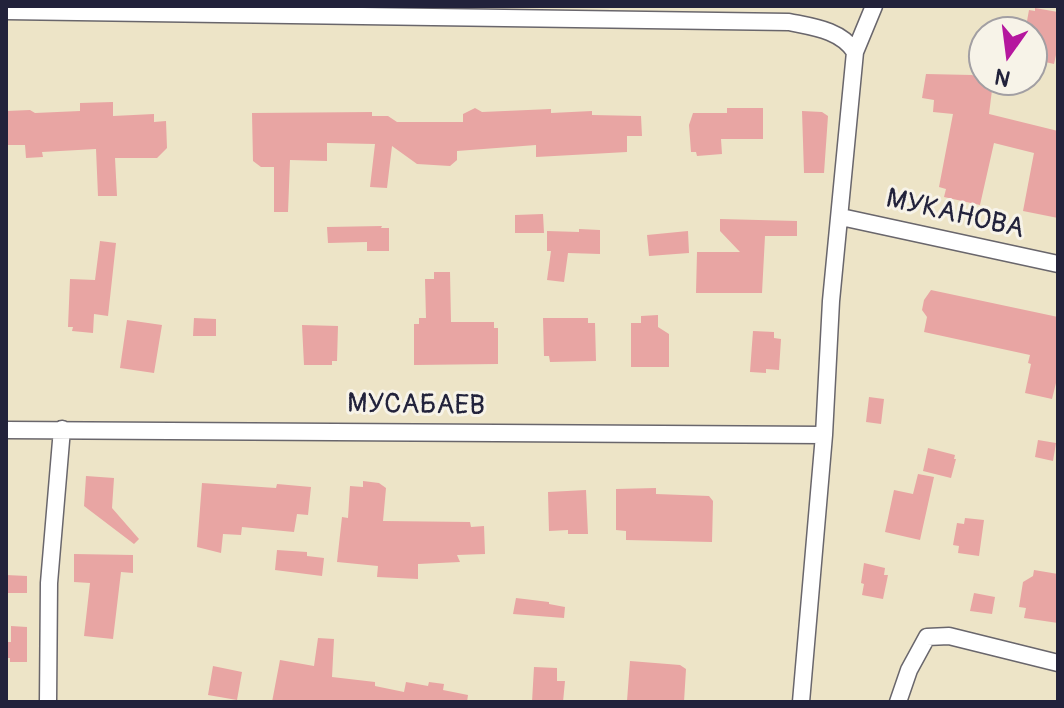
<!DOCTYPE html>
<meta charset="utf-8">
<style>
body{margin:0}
#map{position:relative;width:1064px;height:708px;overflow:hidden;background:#ede4c7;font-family:Pangolin,sans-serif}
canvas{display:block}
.frame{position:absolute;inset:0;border:8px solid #22223b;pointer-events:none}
.north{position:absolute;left:968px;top:16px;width:80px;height:80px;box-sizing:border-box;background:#f7f3e8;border:2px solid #a29fa3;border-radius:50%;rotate:194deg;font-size:22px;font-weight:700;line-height:32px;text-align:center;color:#22223b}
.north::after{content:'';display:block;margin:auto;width:28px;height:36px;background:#b5179e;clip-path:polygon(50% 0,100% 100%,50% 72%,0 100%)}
</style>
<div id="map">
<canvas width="1064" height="708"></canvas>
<div class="frame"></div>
<div class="north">N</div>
</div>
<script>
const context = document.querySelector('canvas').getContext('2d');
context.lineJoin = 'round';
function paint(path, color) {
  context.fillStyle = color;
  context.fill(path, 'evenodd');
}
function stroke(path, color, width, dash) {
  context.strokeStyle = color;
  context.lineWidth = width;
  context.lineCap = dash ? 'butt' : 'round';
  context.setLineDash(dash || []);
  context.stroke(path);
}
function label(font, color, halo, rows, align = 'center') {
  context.font = font + ' Pangolin,sans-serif';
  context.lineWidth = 6;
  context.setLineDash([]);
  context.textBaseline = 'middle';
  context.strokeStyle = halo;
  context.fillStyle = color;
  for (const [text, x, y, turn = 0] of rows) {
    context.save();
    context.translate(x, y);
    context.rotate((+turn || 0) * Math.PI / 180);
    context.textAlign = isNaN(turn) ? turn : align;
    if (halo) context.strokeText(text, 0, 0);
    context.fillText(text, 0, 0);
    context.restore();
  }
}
paint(new Path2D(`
 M1035,8L1058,12V56L1056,55L1054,64L1032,59V32H1025L1029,10L1035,11Z
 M926,74L972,75L993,82L989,114L1058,131V218L1023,211L1034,153L994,143L980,205L944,197L946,189L939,187L953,114L933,112L934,100L922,98Z
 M113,102V116L154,114V122L166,121L167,148L157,158H115L117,196H98L96,149L42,152L43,157L26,158L25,145H6V111L30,110L35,113L80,111V103Z
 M475,108L482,112L551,109V113L592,111V115L641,116L642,136H627V152L536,157V145L457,151V160L450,166L417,164L392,146L387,188L370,187L375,144L327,143V161L290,160L288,212H274V167H261L253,161L252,113L372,112V116H388L397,122H463V114Z
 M727,108H763V139H721L722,154L697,156L696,152H691L689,125L693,113H727Z
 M802,111L822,112L828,116L824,173H804Z
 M543,214L544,233H515V215Z
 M720,219L797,221V236H765L762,293H696L697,252H740L720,231Z
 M382,226L381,228H389V251H367V242L328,243L327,227Z
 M579,229L600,230V254L568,253L564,282L547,280L551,251H547V231L579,232Z
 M688,231L689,253L649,256L647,235Z
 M100,241L116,243L108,316L94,314L93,333L72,331L73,327H68L70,279L95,280Z
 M434,272H450L451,322H494V328H498V364L414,365V324H419V318H426L425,279H434Z
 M931,290L1058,317V375L1052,399L1025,393L1031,364L1028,363L1030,355L924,332L927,317L922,310L924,300Z
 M658,315V327L669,334V367H631V323H641V316Z
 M194,318L216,319V336H193Z
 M543,318H588V323H595L596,361L550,362L549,356H544Z
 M127,320L162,325L154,373L120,368Z
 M302,325L338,326L337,361H332V365H304Z
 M753,331L774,332V338L781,339L779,370L766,369V373L750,372Z
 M869,397L884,399L881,424L866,422Z
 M1038,440L1056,443L1053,461L1035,457Z
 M928,448L955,455L954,459H956L951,478L923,471Z
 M918,474L934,477L920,540L885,532L894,490L913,494Z
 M86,476L114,478L112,508L139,539L134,544L84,506Z
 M363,481L379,483L386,488L383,521L470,522L471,527L484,526L485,554L457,555L460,562L418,564V579L377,577L378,566L337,562L342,517L348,518L350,486L363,487Z
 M202,483L276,488L277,484L311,487L308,515L297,514L294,532L242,527L241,535L223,534L221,553L197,547Z
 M656,488V494L709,496L713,501L712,542L626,540V531L616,530V489Z
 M586,490L588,534H568V530L549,531L548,492Z
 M965,518L984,520L979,556L958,553L959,546L953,545L957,523L964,524Z
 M277,550L307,552V556L324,558L322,576L275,570Z
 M74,554L133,555V573L121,572L113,639L84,636L90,583L74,582Z
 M864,563L885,568L884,575H888L883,599L862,595L864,584L861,583Z
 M1034,570L1058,574V623L1024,618L1026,608L1019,607L1023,582L1033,576Z
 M6,575L27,576V593H6Z
 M974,593L995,597L992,614L970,611Z
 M516,598L549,602V604L565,607L564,618L513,614Z
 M11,626L27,627V662H10V658H6V642H11Z
 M318,638L334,639L332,677L375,682V686L404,692L406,682L428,686L429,682L444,684L443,690L468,695L467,702H272L280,660L314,666Z
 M630,661L680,665L686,669L684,702L627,701Z
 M213,666L242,672L237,700L208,695Z
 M534,667L557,668V681H565L563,702H532Z`), '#e8a5a3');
const street = new Path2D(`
 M6,11L789,22C813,27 841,30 855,52
 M841,217L1058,264
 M6,430L824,435
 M48,702L49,583L62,429
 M801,702L824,435L831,301L855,52L874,6
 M898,702L909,670L927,637L949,636L1058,663`);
stroke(street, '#69666c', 19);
stroke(street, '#fff', 16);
label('28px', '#22223b', '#f7f3e8', [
 ["МУКАНОВА",955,215,13],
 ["МУСАБАЕВ",416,406,1]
]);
</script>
